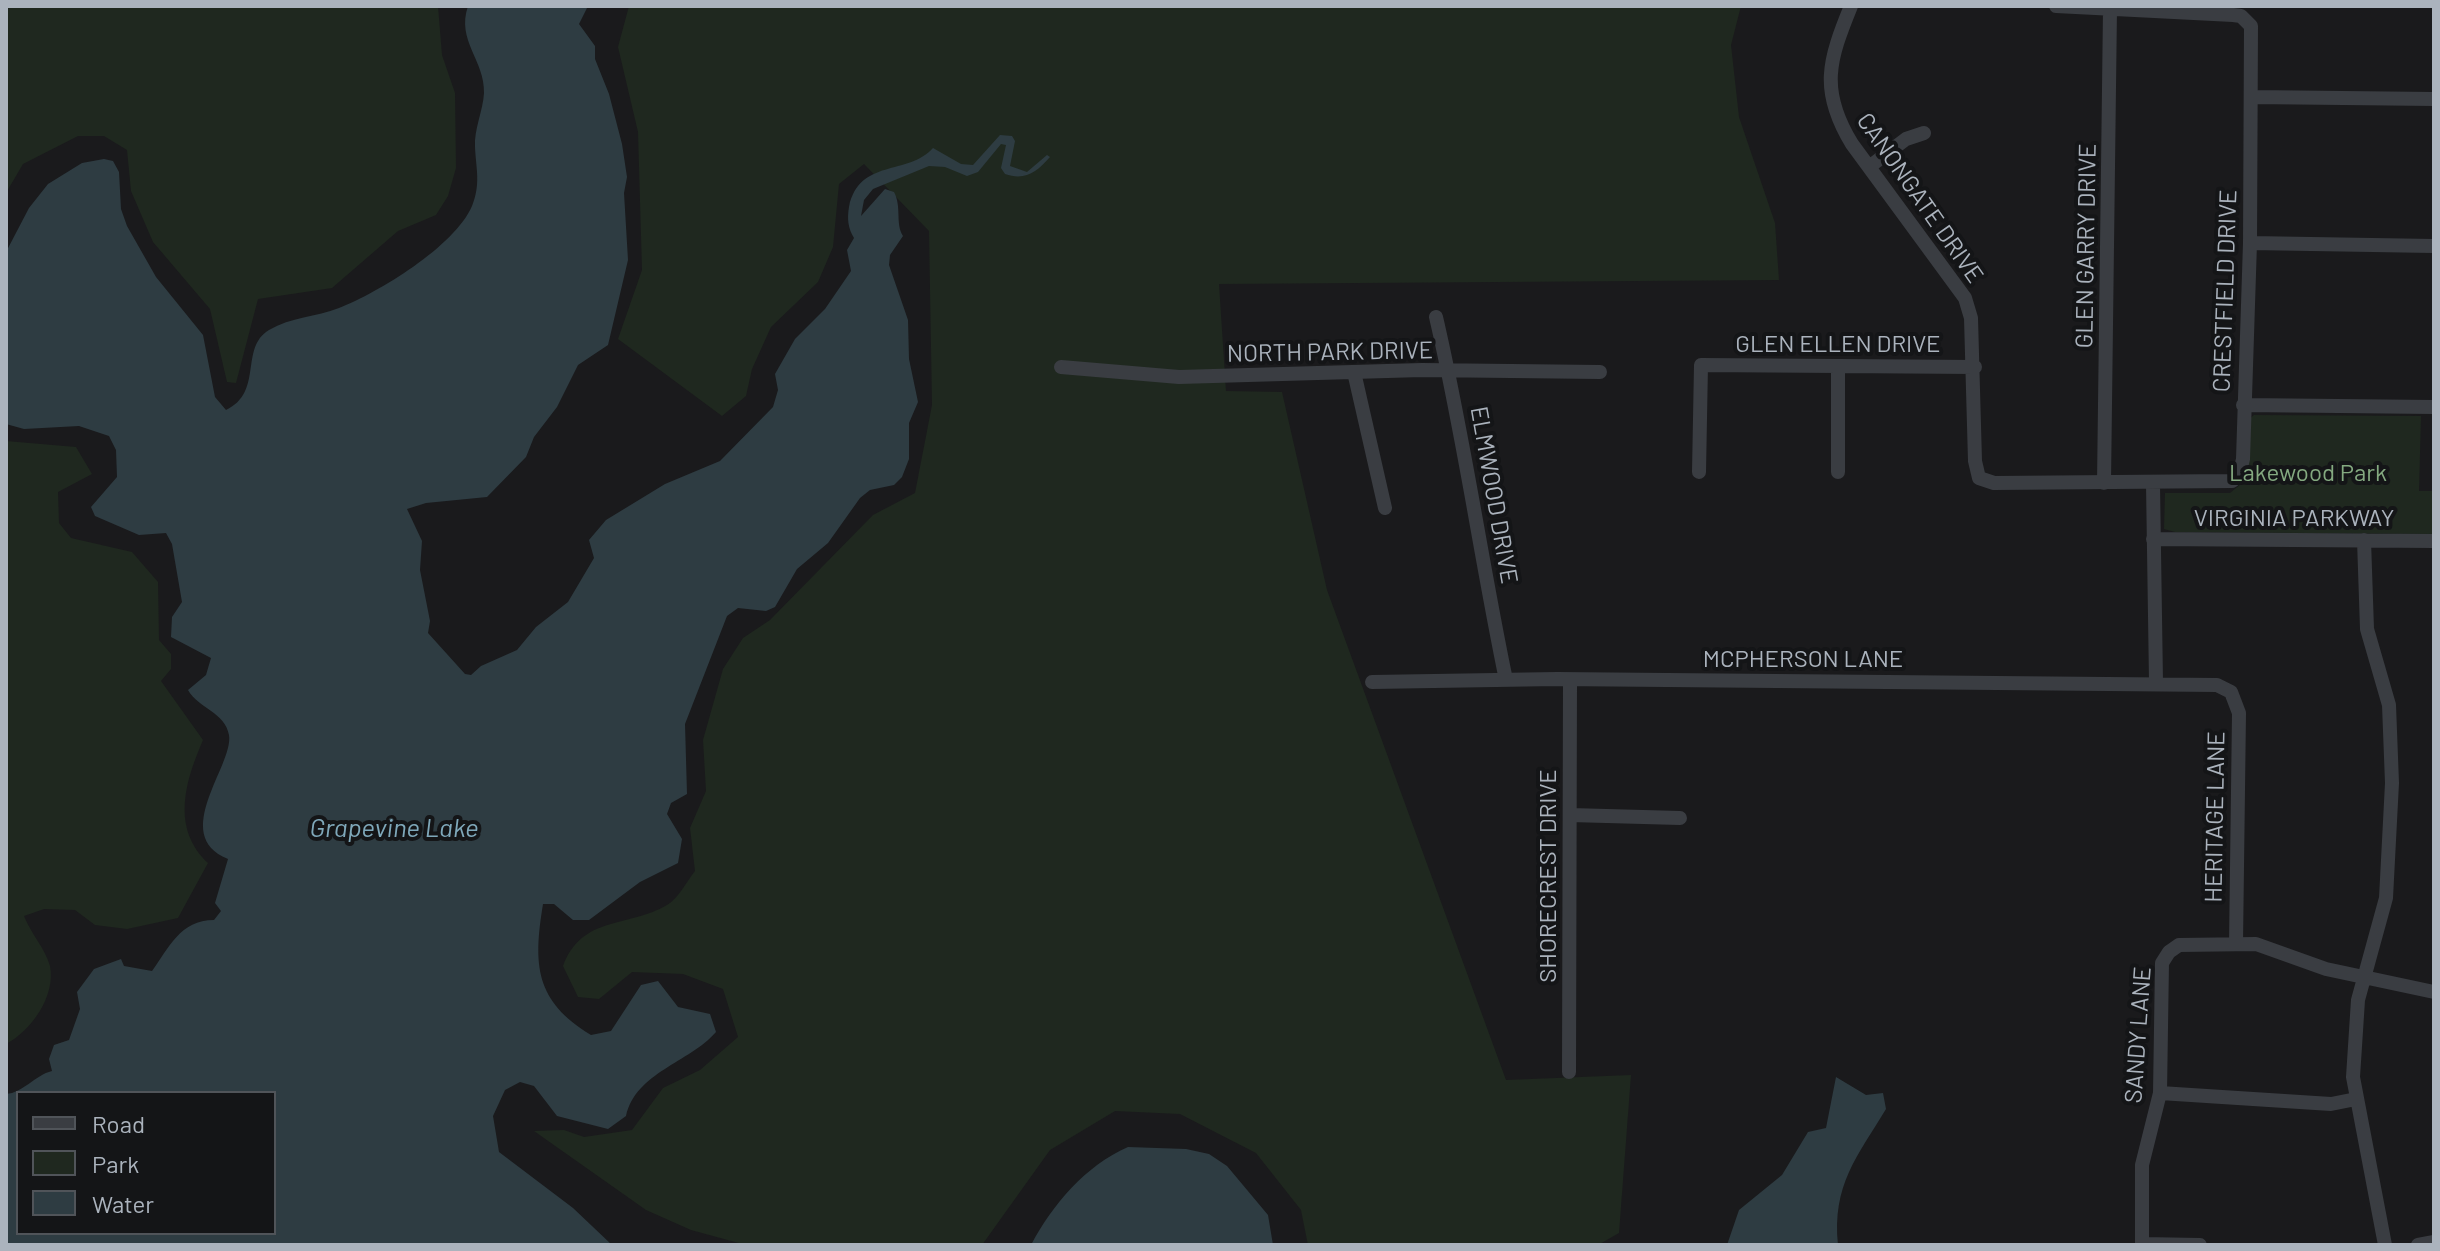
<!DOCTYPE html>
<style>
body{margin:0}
#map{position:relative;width:2440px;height:1251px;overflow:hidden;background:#1a1a1c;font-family:Barlow,sans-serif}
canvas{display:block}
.frame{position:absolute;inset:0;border:8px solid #abb3bd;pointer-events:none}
.legend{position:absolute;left:16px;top:1091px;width:260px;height:144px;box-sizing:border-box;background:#141517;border:2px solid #505459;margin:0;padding:10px 14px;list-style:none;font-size:24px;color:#abb3bd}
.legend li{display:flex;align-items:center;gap:16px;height:40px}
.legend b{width:40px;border:2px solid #505459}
</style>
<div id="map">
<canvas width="2440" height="1251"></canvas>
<div class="frame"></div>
<ul class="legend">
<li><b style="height:10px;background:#3a3d42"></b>Road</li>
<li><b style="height:22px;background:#1f281f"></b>Park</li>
<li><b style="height:22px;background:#2e3c42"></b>Water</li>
</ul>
</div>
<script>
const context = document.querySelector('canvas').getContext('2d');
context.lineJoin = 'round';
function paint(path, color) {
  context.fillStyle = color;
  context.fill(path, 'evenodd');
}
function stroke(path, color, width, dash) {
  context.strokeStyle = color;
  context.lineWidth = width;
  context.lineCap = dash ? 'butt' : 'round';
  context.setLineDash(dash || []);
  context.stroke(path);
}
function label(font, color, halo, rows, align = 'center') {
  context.font = font + ' Barlow,sans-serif';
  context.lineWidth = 8;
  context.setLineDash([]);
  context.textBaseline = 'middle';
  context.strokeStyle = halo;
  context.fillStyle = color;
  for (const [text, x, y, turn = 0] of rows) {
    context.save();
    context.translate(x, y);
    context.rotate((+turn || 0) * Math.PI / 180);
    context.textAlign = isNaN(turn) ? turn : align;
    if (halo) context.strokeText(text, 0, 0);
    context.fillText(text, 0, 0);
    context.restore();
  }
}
paint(new Path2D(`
 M6,6H438L442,55L455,93L456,168L448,196L436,215L398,231L332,288L258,299L236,383L227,382L210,309L153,242L131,191L127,150L104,136H78L23,164L6,193Z
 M629,6H1741L1731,45L1739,117L1775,223L1779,280L1219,284L1226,391L1282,392L1327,590L1506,1080L1631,1075L1619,1233L1598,1245H1308L1301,1210L1256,1153L1180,1114L1115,1111L1050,1150L982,1245H746L691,1230L646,1210L534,1131L564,1130L584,1137L632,1130L663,1088L700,1070L738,1037L723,989L683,974L632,972L599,999L578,997L563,966C582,915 628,928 667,905C678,899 687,881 695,871L690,828L706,791L703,740L723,669L743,638L770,620L873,515L915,493L932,405L929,231L864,164L839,184L833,247L818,282L771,327L752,369L746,396L722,416L618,339L642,270L638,132L618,47Z
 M2254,415L2421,416L2419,491H2434V534L2175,532L2164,529L2165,493H2230L2247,479L2249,419Z
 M6,441L76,447L92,474L58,492L59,523L71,538L132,552L158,582L159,640L171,654V669L161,681L203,740C185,782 171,828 208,863L178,918L127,929L95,925L75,910L44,909L24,916C30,932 46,950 50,966C56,996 31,1031 6,1044Z`), '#1f281f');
paint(new Path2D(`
 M468,6H588L579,24L595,46V59L609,94L622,144L627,177L624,193L628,260L608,345L578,365L557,407L534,437L526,457L487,497L426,503L407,509L422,541L420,570L430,621L428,633L465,674L471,675L481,666L517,650L536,627L568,602L594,558L589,540L606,520L665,484L720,461L773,407L778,390L775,374L795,339L825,309L851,271L847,250L854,238C848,228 847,219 849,207C859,158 908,176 933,148L961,164L973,165L1000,135L1012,136L1015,141L1010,166L1027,172L1047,155L1050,157C1037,172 1025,181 1005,174L1001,168L1006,145L1001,144L978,172L967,176L945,167L929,166L873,189L864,200L861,216L885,189L894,192C902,207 895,223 903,236L890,255L889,265L908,320L909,359L918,402L909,423V459L902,477L894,485L870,490L860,498L828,543L797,569L775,607L766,611L738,608L727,616L685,724L687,794L671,803L667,814L682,839L678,863L640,882L589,920H573L554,904H543C533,965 535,1001 591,1035L611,1031L641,985L658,981L678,1007L710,1014L716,1032C689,1063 636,1072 626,1116L608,1129L557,1116L534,1086L520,1082L505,1090L493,1116L499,1152L573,1208L612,1245H6V1094C23,1093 35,1075 52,1071L49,1059L54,1045L69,1040L80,1009L77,992L94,969L121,959L124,966L152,971C169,948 180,920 214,920L221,911L215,903L228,859C169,835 234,765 229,735C225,712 199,709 188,690L206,675L211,658L171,637L172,617L182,602L172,544L166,533L139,535L95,516L91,507L117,477L116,450L109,436L79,426L24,429L6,424V252L29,208L48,184L82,163L104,159L113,161L119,172L121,209L127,226L156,277L203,335L215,397L226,410C264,392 239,348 269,330C291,317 316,317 339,308C378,293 455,246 472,206C481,184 476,169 475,147C474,129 483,111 484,93C485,60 456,41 468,6ZM18,1093H274V1233H18Z
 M1836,1077L1866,1095L1883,1093L1886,1109C1857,1157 1832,1185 1838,1245H1727L1739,1210L1782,1175L1808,1132L1826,1128Z
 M1128,1147L1186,1149L1209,1154L1227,1166L1268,1215L1273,1245H1031C1053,1204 1085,1166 1128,1147Z`), '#2e3c42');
stroke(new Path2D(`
 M1851,6C1829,60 1819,90 1852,144L1965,298L1971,318L1975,461L1979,478L1994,483L2232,481L2239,476L2243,459L2250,243L2251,26L2241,16L2233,15L2056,6
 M2252,97L2434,99
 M1869,167L1906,139L1924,133
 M2250,243L2434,246
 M1436,317C1464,437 1481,560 1506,680
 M1061,367L1179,377L1422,370L1600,372
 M1838,368V472
 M1354,372L1385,508
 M2243,405L2434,407
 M1699,472L1701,365L1975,367
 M2104,483L2110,9
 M2153,484L2156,682
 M2153,539L2434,541
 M2364,540L2367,629L2389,705L2392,783L2386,898L2358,1000L2353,1077L2385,1245
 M1372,682L1557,679L2217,685L2231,692L2239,713L2236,944
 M1570,815L1680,818
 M1569,1072L1570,680
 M2160,1093L2331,1104L2356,1099
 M2142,1244L2200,1245
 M2142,1245V1165L2160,1093L2162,963L2169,952L2179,945L2256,944L2326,969L2434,992
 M2418,1245L2434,1242`), '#3a3d42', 14);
label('24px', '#abb3bd', '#141517', [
 ["CANONGATE DRIVE",1920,198,55],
 ["GLEN GARRY DRIVE",2086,246,-89],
 ["CRESTFIELD DRIVE",2225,291,-88],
 ["GLEN ELLEN DRIVE",1838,344],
 ["NORTH PARK DRIVE",1330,352,-1],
 ["ELMWOOD DRIVE",1494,495,80],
 ["VIRGINIA PARKWAY",2294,518],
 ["MCPHERSON LANE",1803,659],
 ["HERITAGE LANE",2215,817,-89],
 ["SHORECREST DRIVE",1548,876,-90],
 ["SANDY LANE",2138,1035,-86]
]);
label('24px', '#84a980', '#141517', [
 ["Lakewood Park",2308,473]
]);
label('italic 26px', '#7fa8ba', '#141517', [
 ["Grapevine Lake",394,828]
]);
</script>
